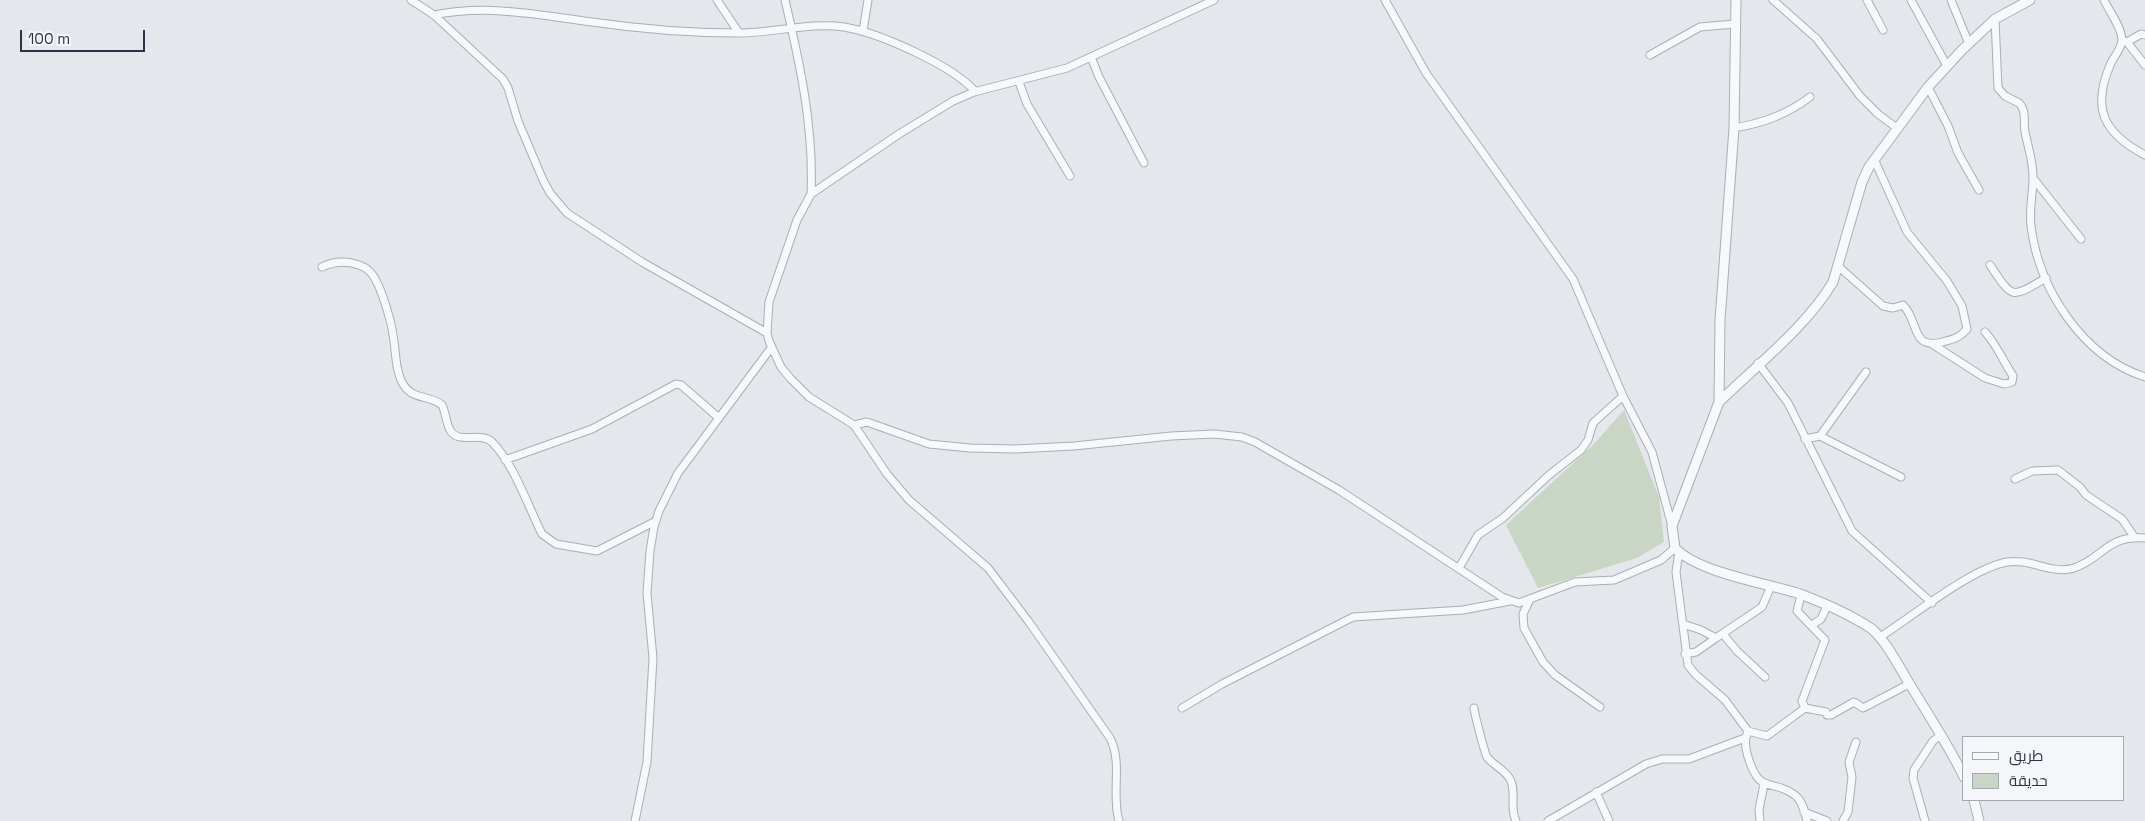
<!DOCTYPE html>
<meta charset="utf-8">
<style>
body{margin:0}
#map{position:relative;width:2145px;height:821px;overflow:hidden;background:#e4e7ec;font-family:"Space Grotesk",Cairo,sans-serif}
canvas{display:block}
.legend{position:absolute;left:1962px;top:736px;width:162px;height:65px;box-sizing:border-box;background:#f4f6f9;border:1px solid #a4a8b1;margin:0;padding:6px 9px;list-style:none;font-size:15px;color:#2b3445}
.legend li{display:flex;align-items:center;gap:10px;height:25px}
.legend b{width:25px;border:1px solid #a4a8b1}
.scale{position:absolute;left:20px;top:30px;width:125px;height:22px;box-sizing:border-box;border:2px solid #2b3445;border-top:0;padding-left:6px;font-size:15px;line-height:18px;white-space:nowrap;color:#2b3445;-webkit-text-stroke:4px #f4f6f9;paint-order:stroke}
</style>
<div id="map">
<canvas width="2145" height="821"></canvas>
<ul class="legend">
<li><b style="height:6px;background:#f7f8fa"></b>طريق</li>
<li><b style="height:14px;background:#c9d6c5"></b>حديقة</li>
</ul>
<div class="scale">100 m</div>
</div>
<script>
const context = document.querySelector('canvas').getContext('2d');
context.lineJoin = 'round';
function paint(path, color) {
  context.fillStyle = color;
  context.fill(path, 'evenodd');
}
function stroke(path, color, width, dash) {
  context.strokeStyle = color;
  context.lineWidth = width;
  context.lineCap = dash ? 'butt' : 'round';
  context.setLineDash(dash || []);
  context.stroke(path);
}
paint(new Path2D(`
 M1624,410L1659,497L1664,542L1637,558L1538,588L1506,525L1593,445Z`), '#c9d6c5');
const minor = new Path2D(`
 M411,0L434,15L503,79L508,88L518,121L543,180L550,193L567,213L642,262L767,333
 M717,0L739,33
 M785,0C800,64 814,128 811,194
 M1385,0L1426,73L1573,279L1623,396L1652,452L1672,526
 M1773,0L1817,39L1860,96L1878,114L1897,128
 M1867,0L1883,30
 M1911,0L1947,66
 M1951,0L1969,44
 M2104,0C2109,11 2121,26 2122,39C2122,48 2115,55 2111,63C2091,108 2103,133 2145,155
 M434,15C487,4 540,15 592,22C640,29 690,33 739,33C772,33 812,22 844,27C880,33 951,65 975,91
 M1995,19L1998,88L2005,96L2019,103C2027,111 2023,122 2025,132C2028,147 2033,161 2033,177C2033,193 2029,210 2031,226C2039,290 2083,357 2145,377
 M863,31L868,0
 M2123,41L2127,42L2141,34L2145,35
 M2127,42L2145,65
 M1650,55L1700,27L1735,24
 M1091,57L1099,77L1144,163
 M1019,82L1027,104L1070,176
 M1928,87L1948,126L1958,153L1979,190
 M1734,128C1763,123 1786,115 1810,97
 M2033,178L2081,239
 M1990,265C2013,299 2010,299 2046,278
 M1838,266L1883,306L1893,308L1903,305C1920,322 1910,350 1943,342C1953,339 1960,338 1967,329L1962,306L1947,281L1907,232L1874,159
 M322,267C332,262 341,261 352,263C358,265 365,266 369,271C380,280 391,321 393,335C396,351 395,370 403,384C413,401 429,394 442,405C446,413 446,423 450,430C458,445 481,431 492,442C514,464 528,506 542,534L556,544L597,551L656,521
 M1932,344L1985,378L2004,384L2012,382L2013,376C2003,361 1997,345 1985,332
 M1758,363L1788,403L1852,531L1932,603
 M854,425L867,422L929,444L970,448L1015,449L1074,446L1171,436L1214,434L1242,437L1255,442L1339,490L1502,597L1519,603L1575,582L1614,580L1661,560L1675,548
 M1820,436L1901,477
 M1805,439L1820,436L1866,372
 M505,460L592,429L676,384L681,385L719,418
 M2015,479L2032,471L2058,470L2080,487L2086,495L2122,519L2135,538
 M1679,552L1676,572L1688,665L1695,674L1725,700L1748,731C1744,740 1745,748 1748,757C1760,797 1773,777 1796,796C1803,802 1805,813 1807,821
 M1459,568L1478,535L1503,518L1549,475L1581,450L1588,440L1593,423L1623,396
 M1801,595L1797,611L1825,640L1802,701L1805,708
 M1530,599L1523,614L1524,628L1543,662L1555,675L1600,707
 M1683,624L1701,630L1716,638L1762,607L1771,586
 M1812,625L1821,619L1827,606
 M1723,634L1737,651L1765,677
 M1880,637C1913,616 1972,568 2007,562C2030,558 2052,575 2074,568C2104,558 2106,535 2145,538
 M1685,654L1696,652L1716,638
 M1182,708L1222,684L1353,617L1463,610L1510,601
 M1474,708C1474,712 1485,754 1487,757C1493,765 1505,770 1510,779C1517,792 1509,806 1516,821
 M1748,731L1767,736L1805,708L1826,712L1827,715H1831L1854,702L1863,708L1909,684
 M1596,792L1609,821
 M1804,812L1827,821
 M635,821L647,762L653,658L647,593L650,551L654,527L659,511L678,473L771,348
 M1119,821C1111,794 1123,763 1110,738L1029,622L988,568L909,500L887,474L854,425L809,397L790,378L781,367L769,341L767,333L769,302L797,220L811,194L899,134L953,101L974,92L1067,68L1214,0
 M1548,821L1646,764L1662,759H1689L1745,738
 M1760,821L1759,810L1764,784
 M1843,821L1848,812L1852,777L1849,762L1856,742
 M1925,821L1913,778L1914,770L1933,741L1941,735`);
const tertiary = new Path2D(`
 M1736,0L1734,128L1720,320L1719,402L1672,526L1675,548C1699,573 1766,583 1800,594C1824,603 1851,615 1872,629C1888,644 1898,665 1909,683C1928,714 1948,744 1964,777
 M1719,402C1756,366 1807,326 1833,282L1862,182L1869,167L1928,87L1962,50L1995,19L2030,0
 M1974,800L1979,821`);
stroke(minor, '#a9aeb7', 9);
stroke(tertiary, '#a9aeb7', 11);
stroke(minor, '#f7f8fa', 7);
stroke(tertiary, '#f7f8fa', 9);
</script>
